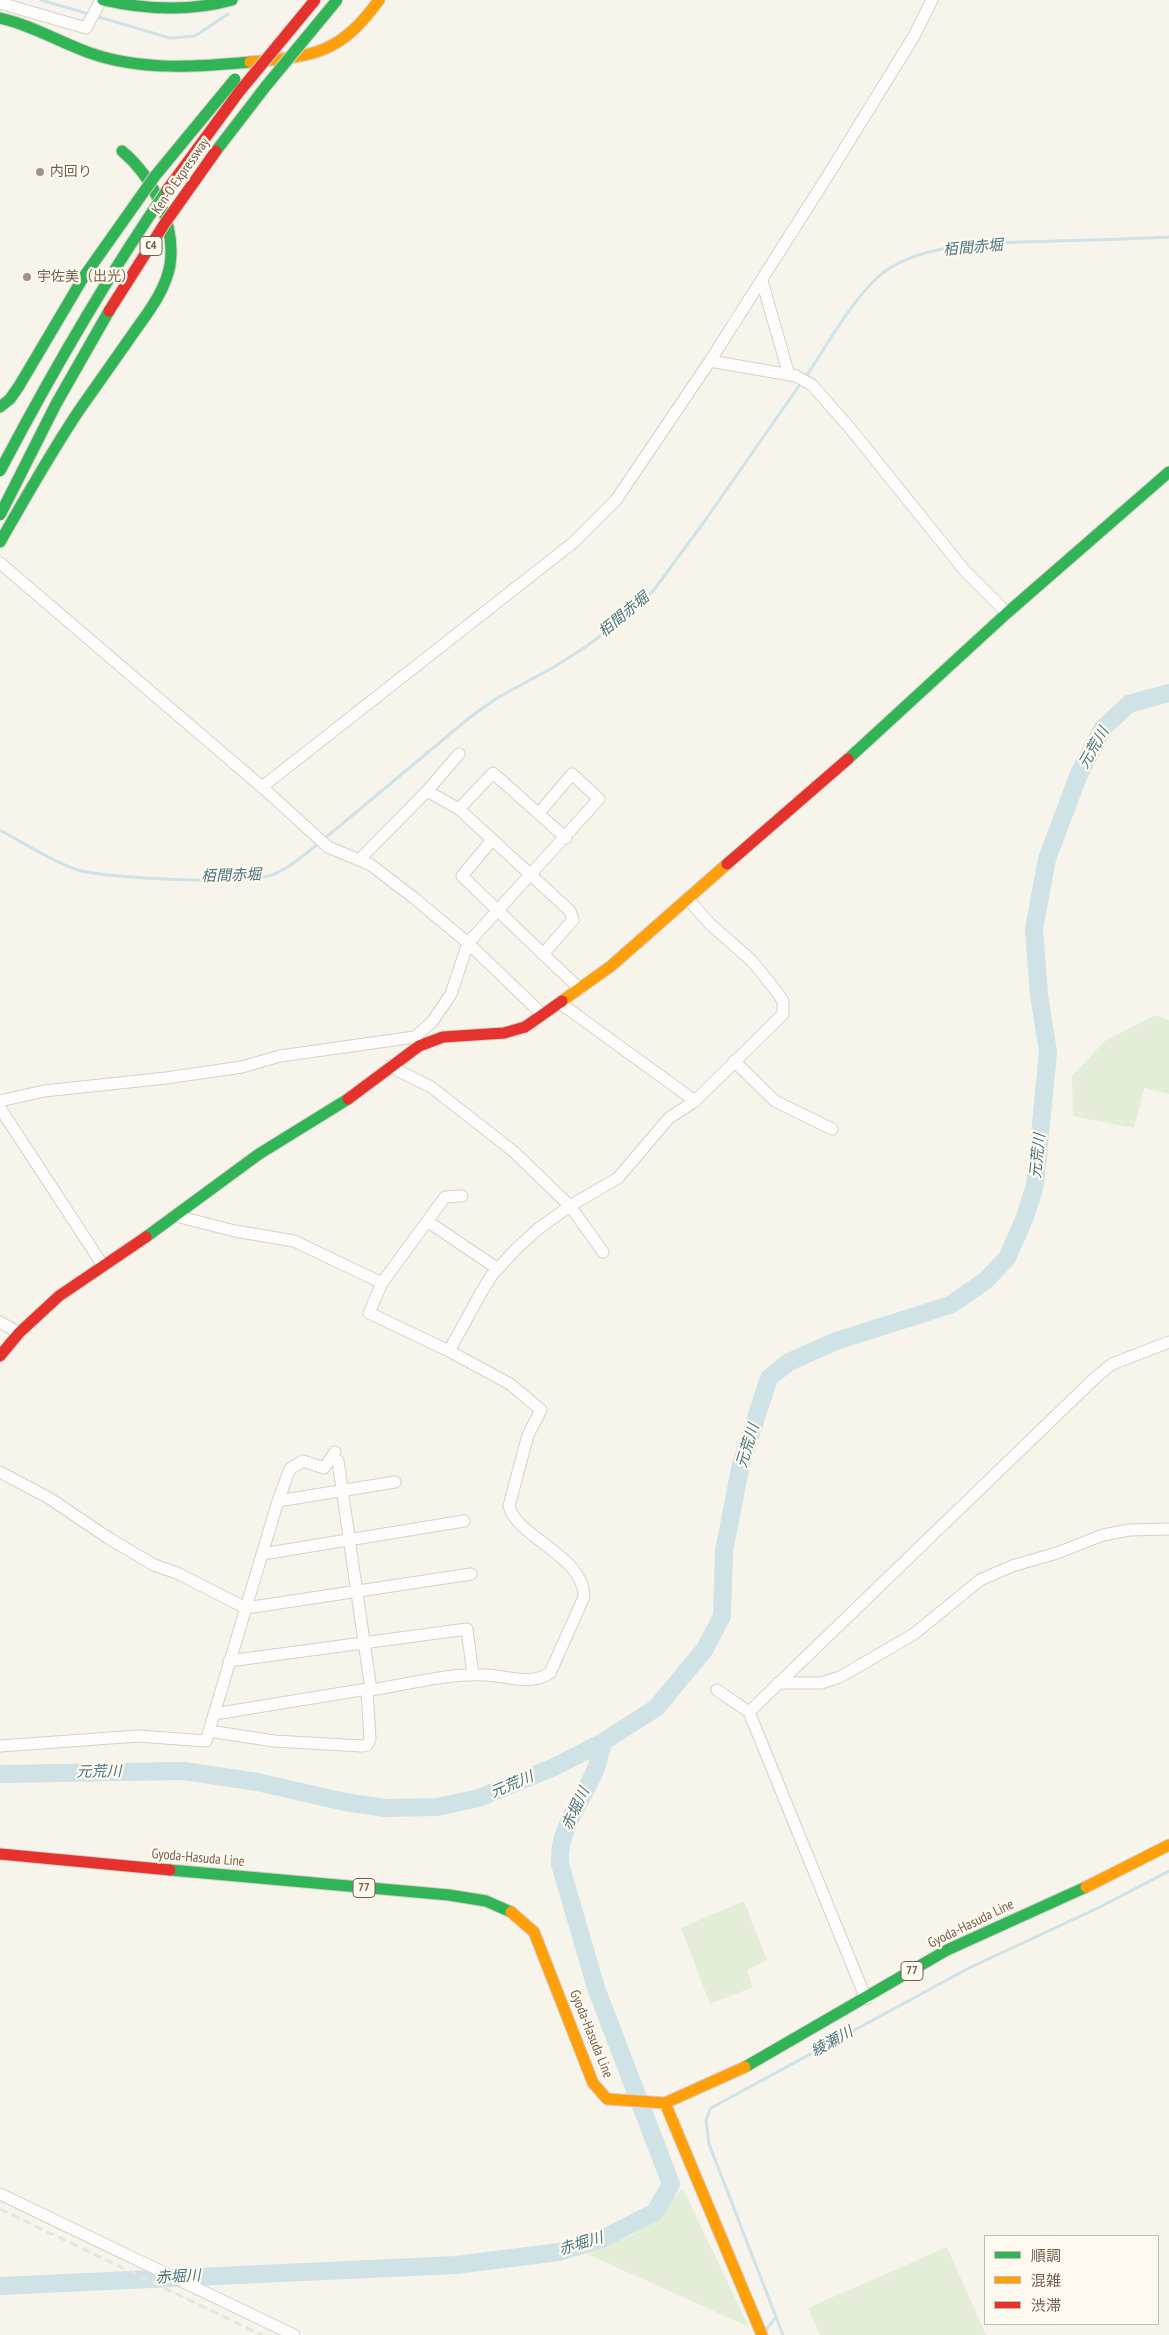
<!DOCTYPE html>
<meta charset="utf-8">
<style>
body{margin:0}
#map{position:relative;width:1169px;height:2335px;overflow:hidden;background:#f7f4ec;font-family:"PT Sans Narrow","Noto Sans JP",sans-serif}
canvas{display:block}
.legend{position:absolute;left:984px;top:2235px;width:175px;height:90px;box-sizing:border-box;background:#fef9ee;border:1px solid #c6bbae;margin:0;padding:6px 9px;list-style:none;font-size:15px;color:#735e4e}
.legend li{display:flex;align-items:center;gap:10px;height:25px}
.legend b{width:25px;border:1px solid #c6bbae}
</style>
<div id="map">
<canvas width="1169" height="2335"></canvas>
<ul class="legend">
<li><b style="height:6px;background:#30b455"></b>順調</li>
<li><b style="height:6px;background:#ff9f0a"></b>混雑</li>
<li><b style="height:6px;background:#e5322d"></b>渋滞</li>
</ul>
</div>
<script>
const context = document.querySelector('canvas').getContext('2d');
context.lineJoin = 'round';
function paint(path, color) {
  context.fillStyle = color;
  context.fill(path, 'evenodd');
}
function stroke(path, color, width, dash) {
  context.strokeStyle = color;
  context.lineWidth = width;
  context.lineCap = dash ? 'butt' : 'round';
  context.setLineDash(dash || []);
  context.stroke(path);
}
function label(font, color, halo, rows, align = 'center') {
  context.font = font + ' "PT Sans Narrow","Noto Sans JP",sans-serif';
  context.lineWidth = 4.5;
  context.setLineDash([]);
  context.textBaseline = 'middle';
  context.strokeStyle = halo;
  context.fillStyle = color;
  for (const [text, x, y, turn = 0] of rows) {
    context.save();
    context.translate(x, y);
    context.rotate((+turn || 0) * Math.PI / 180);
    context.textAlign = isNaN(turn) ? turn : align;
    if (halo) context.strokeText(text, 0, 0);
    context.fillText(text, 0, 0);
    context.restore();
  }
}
paint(new Path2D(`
 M1155,1015L1169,1020V1094L1144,1088L1134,1128L1073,1116L1072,1076L1105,1041Z
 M744,1901L767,1960L747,1970L753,1987L710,2004L681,1928Z
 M683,2189L749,2327L585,2253L633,2235Z
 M947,2247L986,2335H820L808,2308Z`), '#e3edd8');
stroke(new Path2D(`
 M41,0L170,38L195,36L228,14
 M805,378C826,347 851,301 879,276C920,240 1003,243 1055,241C1093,240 1131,239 1169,237
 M0,830C24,843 49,860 75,869C103,879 245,885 272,875C290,868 304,855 319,843
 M324,839L469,718L497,698L554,667L587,646L619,622L653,591L704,522L801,383
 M765,2331L776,2317
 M783,2335L709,2144L706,2120L711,2108L969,1968L1100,1907L1169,1871`), '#cfe2e6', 3);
stroke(new Path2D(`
 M0,1774L184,1771L257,1782L345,1802L385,1808L437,1807L479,1798L554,1767L603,1742L656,1708L705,1649L722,1616L724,1551L741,1464L769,1378L789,1362L836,1341L950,1305L985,1281L1007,1258L1025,1217L1035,1185L1048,1052L1039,995L1034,929L1047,859L1079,774L1103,728L1129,704L1169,693
 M0,2286L456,2265L559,2252L602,2239L655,2212L671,2184L596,1988L560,1864C557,1829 584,1799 596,1768C599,1759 601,1750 603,1742`), '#cfe2e6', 18);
const street = new Path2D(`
 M0,3L86,28L101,0
 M762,281L789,375
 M710,361L796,376L812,385L849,427L965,571L1007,613
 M0,563L262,787L328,847L371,865L414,898L468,943L543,1015
 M262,787L574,542L616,500L710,361L832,169L914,36L932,0
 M427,791L459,809
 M566,838L493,773L459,809L570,911L573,920L543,954L580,989
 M492,840L462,876L543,954
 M359,860L427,791L459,754
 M560,1003L695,1101
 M415,1037L432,1022L451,994L468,943L599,799L572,774L539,813
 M734,1061L775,1101L832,1129
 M392,1065L399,1071L431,1087L513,1151L570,1206L603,1252
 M0,1101L44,1091L166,1078L242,1067L280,1056L415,1037L419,1046
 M0,1108L102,1264
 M176,1216L235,1231L294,1241L382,1283L369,1313L449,1351L482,1291L492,1275L517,1248L538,1229L570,1206L618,1178L669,1118L695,1101L783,1014V1001L777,992L752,961L710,924L688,899
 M427,1221L498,1269
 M382,1283L445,1197L462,1196
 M0,1322L19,1333
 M338,1461L371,1690
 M0,1472L49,1498L110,1539L154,1565L177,1573L246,1608L471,1574
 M278,1501L290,1469L303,1461L324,1468L335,1452
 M262,1554L464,1521
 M229,1661L467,1629L473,1675
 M778,1683H821L840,1677L914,1634L980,1580L1012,1566L1057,1553L1103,1535L1129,1530L1169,1529
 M367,1689L370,1739L367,1745L362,1746L274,1741L209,1731L278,1501L395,1482
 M717,1690L749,1712L866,1999
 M749,1712L1095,1378L1112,1364L1169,1342
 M214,1714L367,1689L371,1690C409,1684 448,1673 486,1675C509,1676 529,1686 550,1673L584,1597C584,1555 517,1538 509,1506L528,1435L541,1410L510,1384L449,1351
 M0,1746L138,1736L206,1741L209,1731
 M0,2194L294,2335`);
const fast = new Path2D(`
 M103,0C147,10 189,12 232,0
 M0,18C32,25 59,42 90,53C141,71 197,67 250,62
 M0,407L10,399L19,386L83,278
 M0,542C26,497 51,452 80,409C97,385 113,362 130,338C145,316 165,293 170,265C176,224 153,177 122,151
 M848,759L1007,613L1169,472
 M146,1237L259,1154L348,1099
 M170,1870L449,1895L486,1901L511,1912
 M745,2067L947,1950L1086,1887`);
const slow = new Path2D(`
 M250,62C314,56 339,55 379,0
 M562,1001L611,966L727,864
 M1086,1887L1169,1845
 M511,1912L534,1932L593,2083L607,2099L665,2103L745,2067
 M665,2103L762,2335`);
const jam = new Path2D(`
 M727,864L848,759
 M348,1099L419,1046L443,1037L504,1033L525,1027L562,1001
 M0,1356L19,1333L59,1296L146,1237
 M0,1854L170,1870`);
stroke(street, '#d6d1ca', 13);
stroke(fast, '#d6d1ca', 13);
stroke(slow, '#d6d1ca', 13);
stroke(jam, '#d6d1ca', 13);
stroke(street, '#fefdfc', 11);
stroke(fast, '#30b455', 11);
stroke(slow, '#ff9f0a', 11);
stroke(jam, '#e5322d', 11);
stroke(new Path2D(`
 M0,2209L262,2335`), '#e5e3e4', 3, [8, 5]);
const fastBridge = new Path2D(`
 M216,151L266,86L337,0
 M83,278L155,176L235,79
 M0,471C51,374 105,280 167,190
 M0,515L56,404L109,311`);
const jamBridge = new Path2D(`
 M167,190L239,92L315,0
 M109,311L165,223L216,151`);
stroke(fastBridge, '#d8d1ca', 13, []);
stroke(jamBridge, '#d8d1ca', 13, []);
stroke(fastBridge, '#30b455', 11);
stroke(jamBridge, '#e5322d', 11);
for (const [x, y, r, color] of [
 [40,172,5,"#a19285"],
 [27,277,5,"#a19285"]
]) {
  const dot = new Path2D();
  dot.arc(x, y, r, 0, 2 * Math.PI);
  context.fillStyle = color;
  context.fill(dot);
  stroke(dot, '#fef9ee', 2);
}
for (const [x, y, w] of [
 [151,246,22],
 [364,1888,22],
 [912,1971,22]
]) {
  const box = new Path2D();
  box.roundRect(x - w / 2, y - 9.5, w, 19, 4);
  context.fillStyle = '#fef9ee';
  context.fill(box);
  stroke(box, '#735e4e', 1);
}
label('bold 12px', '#735e4e', null, [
 ["C4",151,246],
 ["77",364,1888],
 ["77",912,1971]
]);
label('14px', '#735e4e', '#fef9ee', [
 ["内回り",50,172],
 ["宇佐美（出光）",37,277]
], 'left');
label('14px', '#735e4e', '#fef9ee', [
 ["Ken-O Expressway",181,176,-55],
 ["Gyoda-Hasuda Line",198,1858,5],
 ["Gyoda-Hasuda Line",971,1924,-26],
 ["Gyoda-Hasuda Line",591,2034,68]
]);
label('italic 15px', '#497684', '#fef9ee', [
 ["栢間赤堀",973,248,-5],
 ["栢間赤堀",624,615,-40],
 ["元荒川",1094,748,-60],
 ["栢間赤堀",231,876,-2],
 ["元荒川",1038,1156,-84],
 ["元荒川",748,1446,-73],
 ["元荒川",99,1772,-1],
 ["元荒川",512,1785,-23],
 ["赤堀川",576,1809,-65],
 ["綾瀬川",832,2042,-29],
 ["赤堀川",581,2244,-17],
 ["赤堀川",178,2277,-3]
]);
</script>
